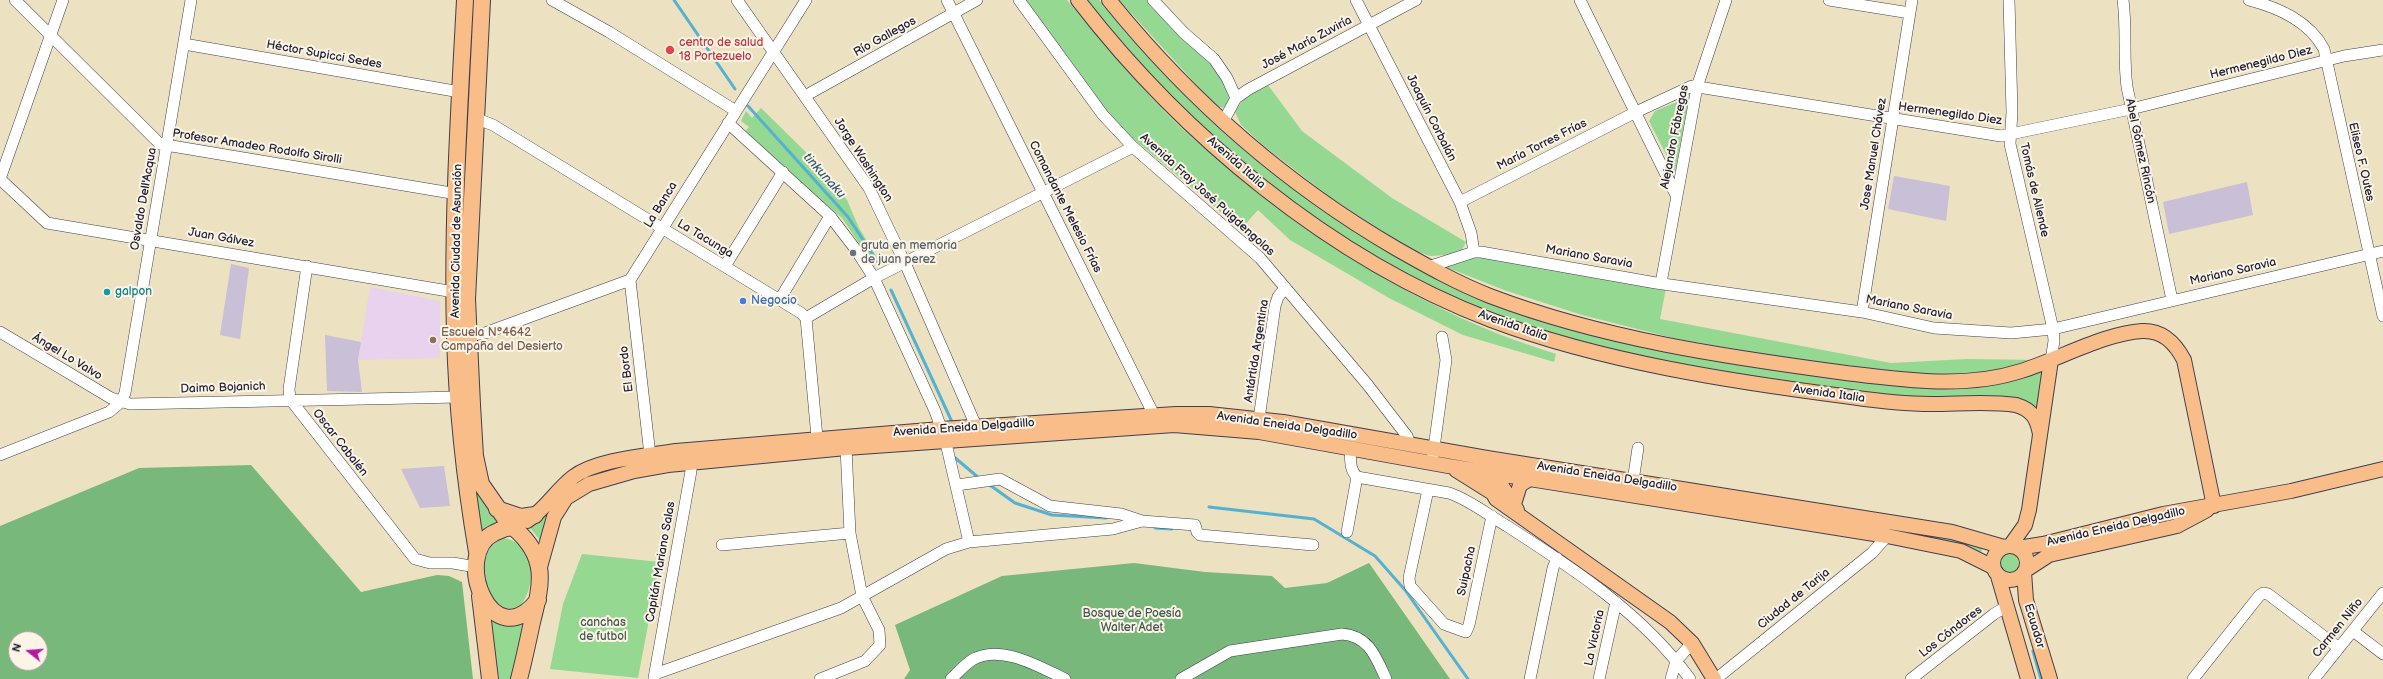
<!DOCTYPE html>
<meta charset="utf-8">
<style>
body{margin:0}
#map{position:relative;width:2383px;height:679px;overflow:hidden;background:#ece1c0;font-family:"Balsamiq Sans",sans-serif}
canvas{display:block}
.north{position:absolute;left:8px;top:631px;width:40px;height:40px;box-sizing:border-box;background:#fcf5e5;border:1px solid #a5a1a1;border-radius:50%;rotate:287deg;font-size:11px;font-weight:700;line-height:16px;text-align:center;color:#22223b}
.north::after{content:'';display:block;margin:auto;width:14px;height:18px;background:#b5179e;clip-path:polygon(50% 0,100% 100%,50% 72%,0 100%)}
</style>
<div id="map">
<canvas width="2383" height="679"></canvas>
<div class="north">N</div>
</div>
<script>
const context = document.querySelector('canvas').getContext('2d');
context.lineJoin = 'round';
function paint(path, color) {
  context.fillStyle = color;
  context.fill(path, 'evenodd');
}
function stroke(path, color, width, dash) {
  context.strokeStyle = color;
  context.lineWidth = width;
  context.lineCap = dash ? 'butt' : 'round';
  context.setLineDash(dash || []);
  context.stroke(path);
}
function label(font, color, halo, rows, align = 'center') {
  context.font = font + ' "Balsamiq Sans",sans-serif';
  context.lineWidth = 4;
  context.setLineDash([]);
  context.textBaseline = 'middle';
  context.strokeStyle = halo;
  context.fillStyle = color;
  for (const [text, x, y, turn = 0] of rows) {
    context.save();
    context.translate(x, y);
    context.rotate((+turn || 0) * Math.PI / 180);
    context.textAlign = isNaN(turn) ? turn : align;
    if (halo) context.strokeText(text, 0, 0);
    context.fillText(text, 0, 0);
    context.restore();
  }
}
paint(new Path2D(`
 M370,287L440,301V358L358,360Z`), '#e8d2ee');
paint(new Path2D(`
 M1894,176L1950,186L1946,221L1888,209Z
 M2247,182L2253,215L2169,234L2163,202Z
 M231,264L249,268L240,339L220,335Z
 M325,335L361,342L358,360L362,392L327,391Z
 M444,466L450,506L420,508L401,469Z`), '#c9bfd7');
paint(new Path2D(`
 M472,0H475L472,71L468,70Z
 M1024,0H1067C1101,40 1134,81 1171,118C1185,132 1200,144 1215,157C1295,227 1385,286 1484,328C1507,338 1532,346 1556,354L1554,362L1463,335L1389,298L1290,240L1258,210L1241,229L1129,135L1099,104Z
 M1084,0H1099L1169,77L1240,145L1457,287L1781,370L1894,386L1948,388L2003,383L2044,368L2037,415L2026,405L1867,395L1654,361L1526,328L1418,282L1357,245L1290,200L1218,142L1170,97Z
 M1119,0H1148C1175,27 1224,65 1230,102L1224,108L1216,106Z
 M1268,85L1302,131L1392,198L1466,242L1462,250L1446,255L1430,256L1407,248L1330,197L1264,146L1241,125L1235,112L1243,99Z
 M1689,97L1675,172L1649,121L1655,111Z
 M761,108L830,176L847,200L859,228L879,261L873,264L842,218L744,133L749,127L741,121L746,111L752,118Z
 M1478,257L1666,288L1660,319L1891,363L1967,359L2040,360L1999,372L1924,374L1790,359L1673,338L1582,315L1504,290L1446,267Z
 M472,455L504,520L480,538L479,531Z
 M678,456L577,485L543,544L527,524L578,482L624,466Z
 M1566,476L1950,539L1983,548L1980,554L1557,479Z
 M505,538C536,545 538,588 518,608C510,609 501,610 494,604C476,586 479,545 505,538Z
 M1999 563a10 10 0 1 1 20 0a10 10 0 1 1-20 0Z
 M582,554L660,562L638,678L550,669L563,604Z
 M488,613L529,619L513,679H499Z`), '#95d891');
paint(new Path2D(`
 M251,465L361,592L437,575L449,576L462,582L473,679H0V526L139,468ZM16,639H40V663H16Z
 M1134,563L1205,572L1272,576L1285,588L1327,583L1369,563L1450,679H904L910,670L895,625L1002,576Z`), '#78b87b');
stroke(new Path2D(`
 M674,0L735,89
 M748,106L848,217L879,264
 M891,290L952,422
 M954,457L979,478
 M987,483L1015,503L1052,515L1106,518
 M1209,507L1314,519L1375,556L1405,590L1468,679
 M1155,528L1172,529
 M2033,651L2041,679`), '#53b2d2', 3);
const minor = new Path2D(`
 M15,0L160,144L457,194
 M552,0L609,32L736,111
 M737,0L869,188L905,263L976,426L978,435
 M947,0L1157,421
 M1019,0L1103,115L1133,147L1260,258L1367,384L1407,436L1410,445
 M1153,0L1184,33L1214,59L1227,78L1236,98
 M1356,0L1460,202L1471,233L1474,252
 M1580,0L1677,197
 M1829,0L1910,13
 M2009,0L2012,112L2010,144L2053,329L2054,341L2051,360
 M2123,0C2127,29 2123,58 2127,87L2172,300
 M2249,0C2279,8 2309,21 2324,49L2383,316
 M184,44L460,92
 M805,96L977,0
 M475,118L493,125L801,313L806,318L818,448
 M1223,122L1236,98L1249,89L1416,0
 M728,123L830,216L856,250L874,278L935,411L945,439L969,542
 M0,179L47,223L454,292
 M0,179L63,0
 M1460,202L1636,112L1692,86L2001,136L2131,109L2344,56L2383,50
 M307,266L289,389L290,399L415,559L430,563H453L476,567
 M725,266L783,172
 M1428,267L1474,252H1481L1656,283L1862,312L1934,328L2011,333L2053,329L2383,251
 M630,280L650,455
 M1661,283L1697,87L1726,0
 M780,299L830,216
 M1862,312L1912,0
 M806,318L874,278L1133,147
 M0,332L111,398L130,404L459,397
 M468,336L485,333L630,280L806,0
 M1259,419L1275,306L1278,297L1285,288
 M0,455L109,412L121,402L125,393L191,0
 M1433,455L1446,360L1442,337
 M1357,477L1449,493C1470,500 1488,515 1507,526C1574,569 1643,614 1690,679
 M1633,481L1638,448
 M957,485L1000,479L1050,506L1121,514L1142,521
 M1428,490L1409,578L1410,586L1444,624L1466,632L1469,625L1492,516
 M1347,532L1357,477C1349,469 1351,459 1350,448
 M722,545L850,533
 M2353,631L2383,654
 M655,674L841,608L946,549L969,542L1113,529L1142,521L1195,525L1197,532L1200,535L1313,545
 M654,678L691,471V455
 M820,679L865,661L880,645L879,630L862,596L850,533L846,448
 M951,679C958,673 964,665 972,660C1000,643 1040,667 1065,679
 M1181,679L1230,651L1342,634C1369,636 1376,657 1386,679
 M1530,679L1553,568L1557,558
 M1599,679L1616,602
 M1671,679L1676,661L1692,643
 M1716,679L1872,553L1887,536
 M1911,679L1994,614L2007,606
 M2193,679L2259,596L2263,593L2268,594L2339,648
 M2314,679L2383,593`);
const major = new Path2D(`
 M1078,0C1182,135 1331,259 1491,320C1602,362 1734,382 1851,397C1878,401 1904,404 1931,404C1959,404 1989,401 2016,405C2032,410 2037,418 2040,434
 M1109,0C1189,99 1287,185 1397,249C1427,266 1457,283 1490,296C1603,339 1726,357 1846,373C1903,380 1965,389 2021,371C2057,360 2105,333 2142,331C2163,330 2175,343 2184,360L2214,506
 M1486,463L1489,486L1496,499L1670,622L1692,643L1714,679
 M1497,466L1500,483L1517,510
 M1456,470L1491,492
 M1514,504L1520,485L1531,478
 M527,521C548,507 555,491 573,477C597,459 647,456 676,451L941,429L1176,414H1209L1283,422L1487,458L1952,532L2004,547
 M1993 563a17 17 0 1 1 34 0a17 17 0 1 1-34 0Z
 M2010,546L2025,525L2029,510L2051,360
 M2018,548L2043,544L2163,514L2291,491L2383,469
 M540,567L554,517L566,498L589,484L634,471L668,465L846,448L1174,425L1259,432L1448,466L1887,536L1961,551L1993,567
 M2026,570L2049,555L2177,526L2207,510
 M2024,572L2026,600L2050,679
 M1998,576L2028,679`);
const highway = new Path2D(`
 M465,0C459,111 452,224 455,336C457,408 465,481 477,552
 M482,0L467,299L472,405L475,456L481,484L511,527
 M497,509L521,517L535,515
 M480,596L490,679
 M519,679C524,660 528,641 532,622C542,583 548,557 514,528C507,526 501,530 494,533C451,554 492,659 538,600`);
stroke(minor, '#403f4f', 12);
stroke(major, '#403f4f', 16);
stroke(highway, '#403f4f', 18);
stroke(minor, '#fff', 11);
stroke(major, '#f8bd89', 14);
stroke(highway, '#f8bd89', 16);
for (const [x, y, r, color] of [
 [670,50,5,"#e0444e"],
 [853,253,4,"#6b7280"],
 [107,292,4,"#0f9aa8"],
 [743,301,4,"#3f7fe0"],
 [433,340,4,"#8d6e63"]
]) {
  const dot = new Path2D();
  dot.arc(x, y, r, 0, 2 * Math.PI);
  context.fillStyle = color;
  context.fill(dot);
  stroke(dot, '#fcf5e5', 1.5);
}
label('12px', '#22223b', '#fcf5e5', [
 ["Río Gallegos",885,37,-29],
 ["José María Zuviría",1307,43,-28],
 ["Héctor Supicci Sedes",324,55,10],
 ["Hermenegildo Diez",2261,63,-14],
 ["Hermenegildo Diez",1950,114,8],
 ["Joaquín Corbalán",1431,118,63],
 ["Alejandro Fábregas",1675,137,-79],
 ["María Torres Frías",1542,145,-27],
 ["Profesor Amadeo Rodolfo Sirolli",257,147,9],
 ["Abel Gómez Rincón",2140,151,78],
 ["Jose Manuel Chávez",1874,154,-81],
 ["Jorge Washington",863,160,57],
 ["Eliseo F. Outes",2361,162,77],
 ["Avenida Italia",1236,163,41],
 ["Tomás de Allende",2034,190,77],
 ["Avenida Fray José Puigdengolas",1207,195,42],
 ["Osvaldo Dell'Acqua",144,199,-80],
 ["La Banca",661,205,-58],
 ["Comandante Melesio Frías",1065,207,63],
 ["Juan Gálvez",221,238,10],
 ["La Tacunga",705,239,31],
 ["Avenida Ciudad de Asunción",457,241,-89],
 ["Mariano Saravia",1589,257,10],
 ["Mariano Saravia",2233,272,-13],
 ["Mariano Saravia",1909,308,11],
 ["Avenida Italia",1513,326,19],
 ["Antártida Argentina",1257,351,-81],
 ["Ángel Lo Valvo",67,357,31],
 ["El Bordo",627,369,-97],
 ["Daimo Bojanich",223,388,-2],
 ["Avenida Italia",1829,394,8],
 ["Avenida Eneida Delgadillo",1287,426,8],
 ["Avenida Eneida Delgadillo",964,428,-4],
 ["Oscar Cabalén",340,443,52],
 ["Avenida Eneida Delgadillo",1607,477,9],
 ["Avenida Eneida Delgadillo",2116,527,-13],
 ["Capitán Mariano Salas",661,562,-80],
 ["Suipacha",1467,571,-78],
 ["Ciudad de Tarija",1794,599,-39],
 ["Ecuador",2034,626,73],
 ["Carmen Niño",2338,628,-51],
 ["Los Cóndores",1951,632,-38],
 ["La Victoria",1595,638,-78]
]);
label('12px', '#be3a42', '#fcf5e5', [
 ["centro de salud",679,43],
 ["18 Portezuelo",679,57]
], 'left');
label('12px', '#5b616d', '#fcf5e5', [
 ["gruta en memoria",861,246],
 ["de juan perez",861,260]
], 'left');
label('12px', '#0d838f', '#fcf5e5', [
 ["galpon",115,292]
], 'left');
label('12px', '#366cbe', '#fcf5e5', [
 ["Negocio",751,301]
], 'left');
label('12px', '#785e54', '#fcf5e5', [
 ["Escuela N°4642",441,333],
 ["Campaña del Desierto",441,347]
], 'left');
label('12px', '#445955', '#fcf5e5', [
 ["Bosque de Poesía",1132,614],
 ["Walter Adet",1132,628],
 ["canchas",603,623],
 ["de futbol",603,637]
]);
label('italic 13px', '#365c77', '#fcf5e5', [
 ["tinkunaku",824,176,48]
]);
</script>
